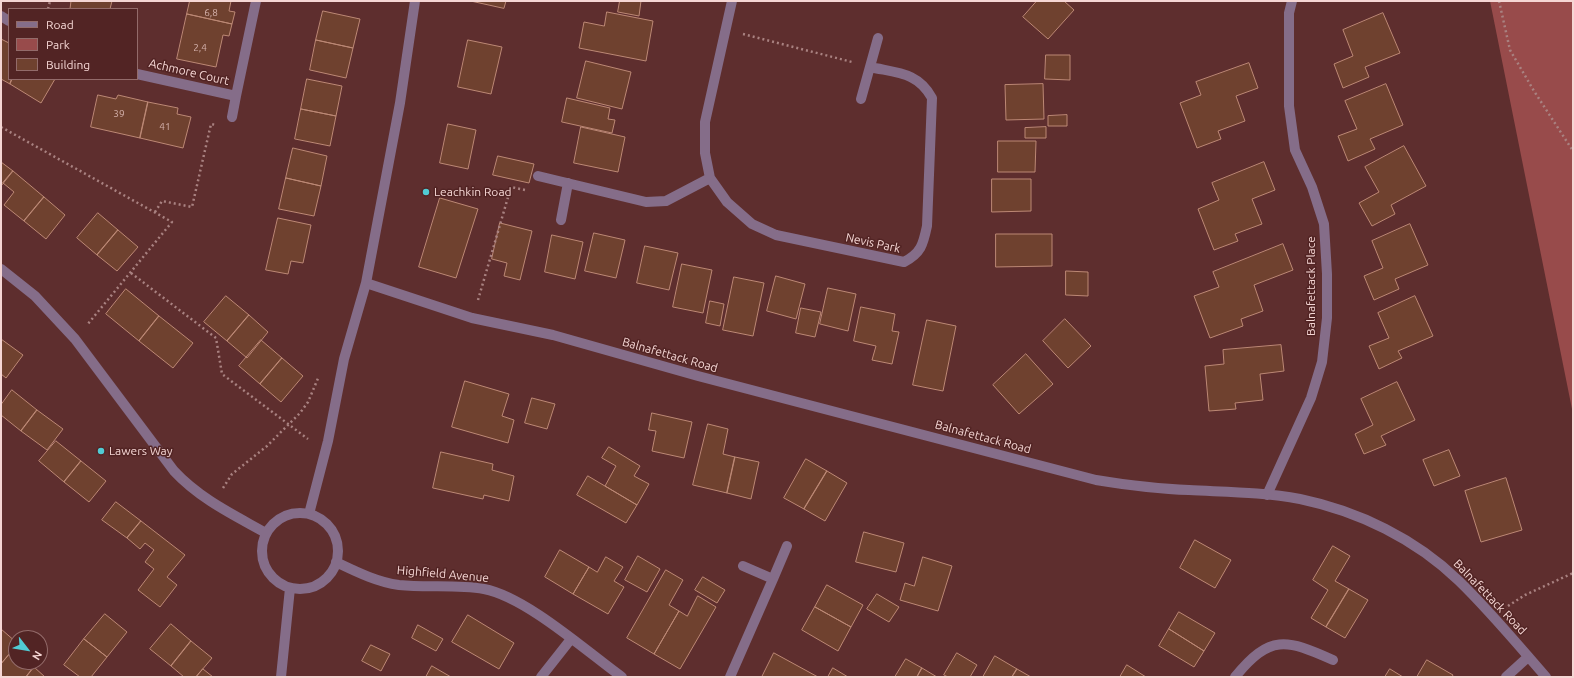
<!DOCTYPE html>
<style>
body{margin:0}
#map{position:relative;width:1574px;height:678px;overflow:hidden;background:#5e2e2e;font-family:Ubuntu,sans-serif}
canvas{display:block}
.frame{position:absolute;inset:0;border:2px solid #f5d6d4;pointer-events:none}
.legend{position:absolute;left:8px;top:8px;width:130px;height:72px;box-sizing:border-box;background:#522424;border:1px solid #936b6a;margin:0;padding:5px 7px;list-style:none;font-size:12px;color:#f5d6d4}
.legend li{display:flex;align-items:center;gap:8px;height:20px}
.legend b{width:20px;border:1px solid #936b6a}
.north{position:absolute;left:8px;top:630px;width:40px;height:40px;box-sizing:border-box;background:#522424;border:1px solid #936b6a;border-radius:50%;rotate:121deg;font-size:11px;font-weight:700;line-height:16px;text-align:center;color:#f5d6d4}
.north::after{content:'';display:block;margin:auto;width:14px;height:18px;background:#51ccd4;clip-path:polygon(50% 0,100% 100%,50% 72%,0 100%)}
</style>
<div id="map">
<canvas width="1574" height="678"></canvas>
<div class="frame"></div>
<ul class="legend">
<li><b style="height:5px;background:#856d89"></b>Road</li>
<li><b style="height:11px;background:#984b4b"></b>Park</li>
<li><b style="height:11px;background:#6f412f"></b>Building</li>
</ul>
<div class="north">N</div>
</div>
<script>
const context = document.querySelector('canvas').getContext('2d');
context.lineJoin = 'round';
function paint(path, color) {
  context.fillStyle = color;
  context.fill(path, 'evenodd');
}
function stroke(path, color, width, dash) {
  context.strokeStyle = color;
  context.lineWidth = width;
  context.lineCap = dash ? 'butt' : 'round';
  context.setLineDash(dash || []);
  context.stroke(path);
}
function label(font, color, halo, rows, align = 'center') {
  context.font = font + ' Ubuntu,sans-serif';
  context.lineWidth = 3;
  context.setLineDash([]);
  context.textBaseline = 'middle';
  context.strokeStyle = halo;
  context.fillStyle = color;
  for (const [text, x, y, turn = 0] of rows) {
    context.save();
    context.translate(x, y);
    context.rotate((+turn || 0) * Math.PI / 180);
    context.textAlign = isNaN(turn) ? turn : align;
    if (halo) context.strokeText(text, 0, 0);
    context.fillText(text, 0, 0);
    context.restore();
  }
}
paint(new Path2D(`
 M1490,1H1573V420L1572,409Z`), '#984b4b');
const building = new Path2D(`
 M69,1H112L110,9H70L71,1Z
 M190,1H231L229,11L235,12L232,24L187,14Z
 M471,1H506L504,8Z
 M620,1H641L639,16L618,12Z
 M1037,1H1064L1074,10L1048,39L1023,17Z
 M323,11L360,19L353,48L316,40Z
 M607,12L653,21L646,61L579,48L584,22L604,26Z
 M1383,13L1400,53L1365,67L1369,77L1343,88L1334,64L1353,56L1343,30Z
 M187,14L232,24L229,36L223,35L216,67L177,59Z
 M1,39L9,43V79H12L10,84L1,79Z
 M316,40L353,48L346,78L310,70Z
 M468,40L502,47L491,94L458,87Z
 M1046,55H1070V80L1045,79Z
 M586,61L631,72L622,109L577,98Z
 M1249,63L1258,88L1236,96L1245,121L1218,131L1221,139L1197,148L1180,103L1201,95L1196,82Z
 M12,79H55L41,103L10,84Z
 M307,79L342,86L336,116L301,109Z
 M1043,84L1044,119L1006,120L1005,85Z
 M1386,84L1403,125L1370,139L1375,149L1348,161L1338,136L1357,129L1345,101Z
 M98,95L116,99L118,95L148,102L140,138L91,127Z
 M567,98L610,108L608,119L615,120L612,133L562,122Z
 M148,102L178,108L177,114L191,117L183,148L140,138Z
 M301,109L336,116L330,146L295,139Z
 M1067,115V126H1048V116Z
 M448,124L476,130L468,169L440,163Z
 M581,127L625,137L618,172L574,163Z
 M1046,127V138H1025V128Z
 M998,141H1036L1035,172H998Z
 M1404,146L1426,186L1391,205L1395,214L1372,226L1359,203L1379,192L1365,167Z
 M293,148L327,156L321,186L286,178Z
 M498,156L534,164L529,183L493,175Z
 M1,162L13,171L1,186Z
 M1264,162L1275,190L1252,199L1262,224L1235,234L1238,241L1214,250L1198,209L1219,200L1212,183Z
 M13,171L44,197L24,221L4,205L14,192L3,183Z
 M286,178L321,186L314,216L279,209Z
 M992,179H1031V211L992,212Z
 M44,197L65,215L46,239L24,221Z
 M440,198L478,209L456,278L419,267Z
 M98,213L118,230L97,255L77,238Z
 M278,218L311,225L303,263L291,261L288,274L266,270Z
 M500,223L532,231L520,280L504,276L507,263L492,259Z
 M1410,224L1428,265L1395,279L1399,289L1374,300L1364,276L1383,268L1372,241Z
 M118,230L138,247L117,271L97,255Z
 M594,233L625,240L616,278L585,271Z
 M996,234H1052V266L996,267Z
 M552,235L583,242L575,279L545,272Z
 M1283,244L1293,270L1254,285L1263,311L1241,319L1243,326L1210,338L1194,296L1219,287L1213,272Z
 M645,246L678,253L669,290L637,283Z
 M682,264L712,270L703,313L673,307Z
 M1066,271L1088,272V296L1066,295Z
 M776,276L805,284L796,319L767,311Z
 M734,277L764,283L753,336L723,330Z
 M828,288L856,294L848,331L820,324Z
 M126,289L159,316L139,341L106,314Z
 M226,296L249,315L227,341L204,322Z
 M1415,296L1433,336L1398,351L1402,358L1379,369L1369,346L1389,338L1378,313Z
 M710,301L724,304L720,326L706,323Z
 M861,307L895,314L892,331L899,332L892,364L872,360L876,346L854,341Z
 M801,308L821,312L815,337L796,333Z
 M249,315L268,332L247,358L227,341Z
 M159,316L193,343L173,368L139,341Z
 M1065,319L1091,346L1068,368L1043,341Z
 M927,320L956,326L943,391L913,385Z
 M1,339L23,355L6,378L1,374Z
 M261,340L282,358L260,384L239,366Z
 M1281,345L1284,371L1260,374L1263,400L1235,403L1236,409L1209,411L1205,366L1224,364L1223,350Z
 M1026,354L1053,384L1019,414L993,385Z
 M282,358L303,376L281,402L260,384Z
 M465,381L509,394L502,416L514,420L508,443L452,427Z
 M1397,382L1415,420L1381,436L1386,445L1364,454L1355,434L1373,425L1361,399Z
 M12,390L37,410L21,431L1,415V405Z
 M532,398L555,404L547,429L525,423Z
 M37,410L63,429L47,450L21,431Z
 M652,413L692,422L684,458L652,451L656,431L649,430Z
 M708,424L728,429L723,454L735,457L727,493L693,485Z
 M56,441L81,461L64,482L39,461Z
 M609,447L640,466L634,476L649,484L637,505L605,486L616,466L602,458Z
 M1449,450L1460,476L1434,486L1423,460Z
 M441,452L493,464L492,470L514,476L509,501L484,495L483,499L433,488Z
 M735,457L759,462L751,499L727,493Z
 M806,459L827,471L804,509L784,498Z
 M81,461L106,481L89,502L64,482Z
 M827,471L847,483L825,521L804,509Z
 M588,476L637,505L626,523L577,495Z
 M1506,478L1522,530L1481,542L1465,491Z
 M116,502L141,521L127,538L102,520Z
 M141,521L185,555L167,577L177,585L160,607L138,590L154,569L145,562L154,550L145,543L140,549L127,538Z
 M864,532L904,543L896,572L856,562Z
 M1195,540L1231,560L1215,588L1180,568Z
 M1333,546L1350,556L1335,581L1349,589L1326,627L1311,618L1328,590L1313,580Z
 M560,550L589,567L573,594L545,577Z
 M638,556L660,569L647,592L625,580Z
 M606,557L623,567L614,581L624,587L608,614L573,594L589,567L597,572Z
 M923,557L952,566L938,611L900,600L905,583L914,586Z
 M666,570L683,580L669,605L679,611L654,654L627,638Z
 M703,577L725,590L717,603L695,590Z
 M827,585L863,605L851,627L815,607Z
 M1349,589L1368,600L1345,638L1326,627Z
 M877,594L899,607L889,622L867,609Z
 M698,596L716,607L680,669L654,654L679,611L687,616Z
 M815,607L851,627L838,651L802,630Z
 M1179,612L1215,633L1204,651L1169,629Z
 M105,614L127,632L107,657L84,639Z
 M468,615L514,643L499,669L452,642Z
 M171,624L191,641L171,666L150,649Z
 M418,625L443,639L436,651L412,638Z
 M1,629L16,642V646L1,664Z
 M1169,629L1204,651L1194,667L1159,646Z
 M84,639L107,657L91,677H80L64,665Z
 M191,641L212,658L196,677H184L171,666Z
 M371,645L390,654L381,671L362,661Z
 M13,650L16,653V662H27L34,667L26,677H1V664Z
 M774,653L818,677H762Z
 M957,653L977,665L970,677H948L944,675Z
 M995,656L1017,669L1012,677H983Z
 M906,659L922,668L917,677H895Z
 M1427,660L1453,675L1452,677H1417Z
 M1127,665L1146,677H1120Z
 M432,666L451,677H426Z
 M34,667L45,677H26Z
 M833,668L848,677H828Z
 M922,668L937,677H917Z
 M203,669L213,677H196Z
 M1017,669L1031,677H1012Z
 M1390,669L1403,677H1385Z`);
paint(building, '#6f412f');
stroke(building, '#bc8875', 1);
stroke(new Path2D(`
 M1499,1L1510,50L1534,91L1573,151
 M48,9L50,1
 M743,34L852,62
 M1,127L172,222L87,325
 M155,212L162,201L192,207L211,124L216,125
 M131,273L216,338L222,374L308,439
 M478,300L511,187L525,190
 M223,488L232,474L267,446L300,413L308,402L319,376
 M1508,606L1525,595L1573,573`), '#a98281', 2.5, [2, 3]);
stroke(new Path2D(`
 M732,1L705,122V153L710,178L727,202L752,224L776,235L904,262C921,253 923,245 927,226L932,98C918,72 897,73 870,67
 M1,16L9,21
 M137,74L236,96L256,1
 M861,99L878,38
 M232,117L236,96
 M538,176L646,202L666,201L710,178
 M561,220L568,183
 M1,269L35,296L75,339L174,471C200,499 234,515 266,533
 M366,283L472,318L553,335L698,376L1096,480C1127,485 1157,489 1189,490C1226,492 1263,492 1300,499C1358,511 1416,539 1459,581C1490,611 1518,645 1546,677
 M1267,495L1311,398L1322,362L1327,318V274L1324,224L1312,187L1295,150L1289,106V13L1292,1
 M262 551a38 38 0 1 1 76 0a38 38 0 1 1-76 0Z
 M309,514L328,441L344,359L366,283L400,103L415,1
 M336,562C357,572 377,582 399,585C427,588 456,584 484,589C526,597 586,651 622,677
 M773,579L787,546
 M281,677L290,588
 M541,677L571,639
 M730,677L773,579L743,566
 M1235,677C1270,634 1286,639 1333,660
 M1506,677L1528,657`), '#856d89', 10);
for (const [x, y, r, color] of [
 [426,192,4,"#51ccd4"],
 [101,451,4,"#51ccd4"]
]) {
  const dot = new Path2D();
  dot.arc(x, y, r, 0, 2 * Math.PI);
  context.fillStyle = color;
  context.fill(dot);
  stroke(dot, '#522424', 1.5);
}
label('10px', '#d4b1ab', null, [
 ["6,8",211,13],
 ["2,4",200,48],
 ["39",119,114],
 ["41",165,127]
]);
label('12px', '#f5d6d4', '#522424', [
 ["Achmore Court",189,72,13],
 ["Nevis Park",873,243,12],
 ["Balnafettack Place",1311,286,-90],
 ["Balnafettack Road",670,355,16],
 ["Balnafettack Road",983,437,15],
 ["Highfield Avenue",443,574,5],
 ["Balnafettack Road",1490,597,46]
]);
label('12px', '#f5d6d4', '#522424', [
 ["Leachkin Road",434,192],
 ["Lawers Way",109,451]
], 'left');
</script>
